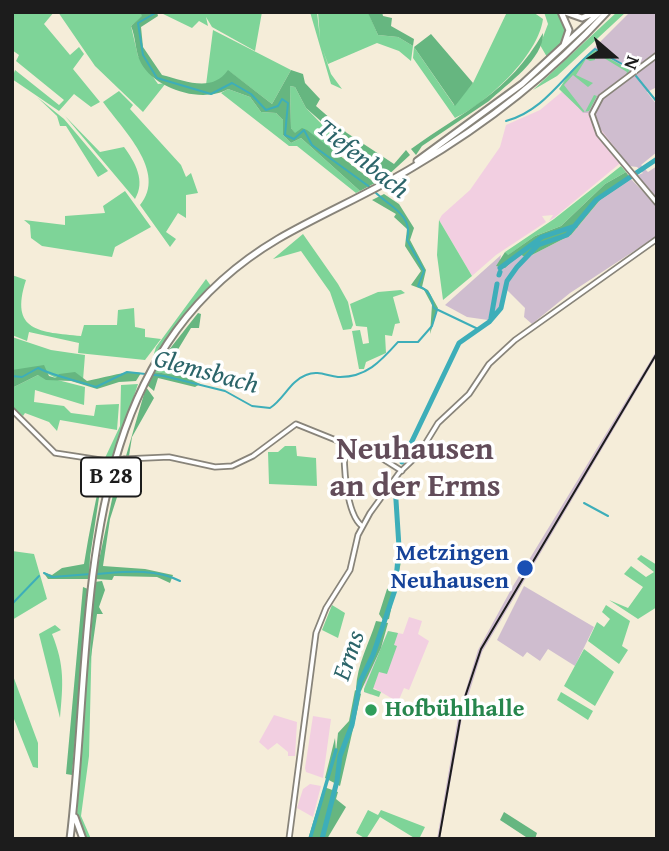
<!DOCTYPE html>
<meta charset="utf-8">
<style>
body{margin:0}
#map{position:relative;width:669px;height:851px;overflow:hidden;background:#f5edd9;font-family:"Gentium Book Plus",serif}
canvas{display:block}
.frame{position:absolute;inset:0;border:14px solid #1c1c1c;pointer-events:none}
.north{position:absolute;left:578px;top:21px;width:70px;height:70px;-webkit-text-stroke:5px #fff;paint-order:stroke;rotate:110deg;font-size:19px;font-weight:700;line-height:28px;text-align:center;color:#1c1c1c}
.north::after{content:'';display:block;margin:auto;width:24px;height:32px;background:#1c1c1c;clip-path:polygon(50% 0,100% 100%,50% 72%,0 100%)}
</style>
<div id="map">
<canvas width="669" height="851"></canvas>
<div class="frame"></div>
<div class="north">N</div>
</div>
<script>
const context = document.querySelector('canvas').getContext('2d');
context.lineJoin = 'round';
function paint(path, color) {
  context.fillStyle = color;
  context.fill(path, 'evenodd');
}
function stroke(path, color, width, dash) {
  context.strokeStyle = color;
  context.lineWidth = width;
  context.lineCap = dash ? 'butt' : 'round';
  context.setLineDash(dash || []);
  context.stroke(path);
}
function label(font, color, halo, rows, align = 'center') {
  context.font = font + ' "Gentium Book Plus",serif';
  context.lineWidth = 7;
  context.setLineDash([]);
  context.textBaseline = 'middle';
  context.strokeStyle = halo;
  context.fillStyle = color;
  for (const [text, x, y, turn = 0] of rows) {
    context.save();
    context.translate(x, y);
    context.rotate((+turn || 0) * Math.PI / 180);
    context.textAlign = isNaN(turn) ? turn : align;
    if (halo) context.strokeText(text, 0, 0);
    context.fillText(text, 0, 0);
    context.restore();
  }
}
paint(new Path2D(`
 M564,90L586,113L589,111L624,160L554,218L549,221L553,215L542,216L546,222L496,255L472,276L439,220L442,215L470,190L500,147L506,125L540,110Z
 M409,617L422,621L418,634L429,641L409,690L404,688L398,702L374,688L371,695L364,692L365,682L388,631L403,634Z
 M274,715L297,722L295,756H288V752L277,743L268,750L259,742Z
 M313,716L331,719L323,778L306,772L305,768Z
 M310,784L321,786L313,817L297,808L303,789Z`), '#f2cfe1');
paint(new Path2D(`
 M630,12H657V87L647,92L657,105V152L641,165L648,172L657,166V198L636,176L643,173L637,167L629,166L600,128L595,113H583L561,87L570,72Z
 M631,179L657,206V236L570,293L532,324L524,317L525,308L505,288L501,304L488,320L467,317L445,305L501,255L500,260L520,254L526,258L571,235L600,200Z
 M657,350V356L482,652L463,712L440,839H437L459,712L478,650L513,586Z
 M524,586L594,627L575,666L548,649L540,661L527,652L523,657L497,640Z`), '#cfbdcf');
paint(new Path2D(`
 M12,12H54L44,24L70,55L79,47L84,54L73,69L100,102L91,107L74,94L59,111L12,79L15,70L59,105L64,100L16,61L19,55L12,50Z
 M58,12H140L143,16L131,26L138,56L158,84L166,83L143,112L95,66Z
 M159,12H262L255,51L212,27L206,17L208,26L199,21L192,28Z
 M310,12H317L320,39L318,12H368L378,35L398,37L413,46L411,61L399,51L377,43L328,64L323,50L331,74L342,89L331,84Z
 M507,12H533L543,19C538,56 486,104 455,118L413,58L414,47L454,105L473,83Z
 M544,12H559C571,37 566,40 547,57L540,45L548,24Z
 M617,12H626L557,76L533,90Z
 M213,30L291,70L272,104L230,72L220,81L206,85Z
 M594,50L630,70L626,75L627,72L599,55L595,54V60L590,61L586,59L576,75L593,83L588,87L573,75L564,85L585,112L594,95L597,96L589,111L583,112L559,89L571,71Z
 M290,86L295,87L306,108L340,143L333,152L295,134L291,128Z
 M228,89L250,97L261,112L276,113L283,120V135L291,143L301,138L360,191L356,193L297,146H289L221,93Z
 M119,91L133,105L130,109L181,165L186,177L191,173L198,193L186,195V218L178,213L166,232L176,239L170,247L140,205C168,172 122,129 103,102Z
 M37,97L64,119L108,171L98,177L66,126H60L57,116Z
 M65,116L100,152L124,147C135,162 146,181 135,199Z
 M621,166L626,172L605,184L561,226L535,236L507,256L505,252L554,219Z
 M125,191L151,227L115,247L112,257L42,246L31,238L30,225L24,220L65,225V216L105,213L103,206Z
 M439,220L472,276L443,300L437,255Z
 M303,234L338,284L348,302L353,325L351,329L343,330L330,292L301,251L273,259Z
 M12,275L26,280C9,332 40,332 81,336L84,325H117L118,310L134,308L135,327L145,329V337L161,339L145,360L78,353L79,343L29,332L27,341L12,335Z
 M206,279L211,286L152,360L156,347Z
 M401,290L405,293L393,297L400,323L395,324L392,336L385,335L386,353L366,362L364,369H359L352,331L360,330L363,344L369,343L367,327L356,326L350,304L378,292Z
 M12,337L51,350L85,355L83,380L56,378L34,367L19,372L12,370Z
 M161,360L188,366L184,376L154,372Z
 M38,375L85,387L84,405L35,390L34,402L64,406L71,413L94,416L96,405L119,404L117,430L60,420L57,431L49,422L25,413L23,416L12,407V388Z
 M138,384L114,457L105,458L120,426L121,385Z
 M285,446H296L297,456L316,458L317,486L269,484L268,452H278Z
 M12,551L34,554L47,599L12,620Z
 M641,555L657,565V607L638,619L609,600L628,608L643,587L624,574L631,566L646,577L654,572L637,559Z
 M93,590L89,756L81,816L91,839H85L77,823V813Z
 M332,605L345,613L338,638L322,630Z
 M606,605L630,621L622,646L628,650L619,664L588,641L597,622L604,627L610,619L602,612Z
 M55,625L61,630L52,634C65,666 63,684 60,718L39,634Z
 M388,631L398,633L394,645L397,646L387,674L379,672L373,689L381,692L379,697L364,692V689Z
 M584,649L614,672L595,706L564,686Z
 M12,673L38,743V768L33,767L12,714Z
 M561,692L593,711L588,720L557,700Z
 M368,810L378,815L381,810L425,827L419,839H416L380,817L366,839L356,833Z`), '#7ed498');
paint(new Path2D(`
 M140,12H157L158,16L141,27L143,47L162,75C186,81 212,93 228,70L272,104L291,70L303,74L305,83L320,99L316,106L347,133L394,164L406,150L410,155L385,178L346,150L332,131L306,108L295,87L290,86L291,128L295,133L302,128L307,130L375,183L360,191L301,138L291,143L283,135V120L276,113L261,112L250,97L228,89C202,104 155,89 141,63C135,52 136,38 131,26L142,16Z
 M382,12L383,16L392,18L391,26L414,39L413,46L398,37L378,35L368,13Z
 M543,33C544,59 507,84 489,101L422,146L416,155L411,149C465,110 508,94 543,33Z
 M431,34L473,83L455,106L414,47Z
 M626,172L631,179L600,200L571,235L526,258L520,254L505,268L496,266L505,252L508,255L535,236L561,226L605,184Z
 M384,194L399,204L414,228L410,240L426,270L422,287L428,290L438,308L430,334L432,305L424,290L411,285L421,271L405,246L407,229L394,217L396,214L372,200Z
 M198,313L201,314L199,328H191L171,361L161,360Z
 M44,365L49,376L56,378L59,374L75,372L87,381C104,378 127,370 141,373L136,381L119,382L97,389L71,381L46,380L38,375L12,388V370Z
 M154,372L184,376L200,384L195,387L158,378L154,391L147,385Z
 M146,387L154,398L132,437L129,456H126Z
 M128,463L110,519L103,566L145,569L173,575L170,583L157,577L114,576L112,580L95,579L117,476L124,464Z
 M103,466H111L100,491L90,557L89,579H48L43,572L52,575L62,568L84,564C89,532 96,499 103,466Z
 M401,562L389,619L383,620L379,614L387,589L391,587L398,564Z
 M102,581L105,590L99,607L103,614H97L90,664L94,582Z
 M83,587L88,589L72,775L66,774Z
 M376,621L388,623L381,648L361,691L356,689C357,664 369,644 376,621Z
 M355,690L361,694L340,786L325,778L335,738L336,752L338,733L349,721Z
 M324,787L338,792L336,799L346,807L327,839H308Z
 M504,812L537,833L535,839H529L500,820Z`), '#66b680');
stroke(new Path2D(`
 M157,12L138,23L143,55L157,78L211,94L232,83L251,94L266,110L278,106L282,99L288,103L285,135L294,139L304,130L312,145L371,188
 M636,76L657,102
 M506,121C545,111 565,73 595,49L631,69
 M375,192C390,207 414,215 407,240L424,271L418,286C430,290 431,298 434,308L478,329
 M12,376L22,377L38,368C56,377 76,380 96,387L127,372L164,376L225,391L252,406L270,408C284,399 290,381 306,375C318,370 327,376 338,377C366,378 381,361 398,342H418L432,326L437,310
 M584,503L608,516
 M44,573L52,577L91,574
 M97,574C125,572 154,568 180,581
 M12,604L39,576`), '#3daeb9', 2);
stroke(new Path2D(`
 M310,839L336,750`), '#3daeb9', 3.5);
stroke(new Path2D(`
 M500,268L542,237L575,226
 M499,275L500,272
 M491,318L497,284
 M402,462L459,343L489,322L501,308L507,281L517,267L538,245L567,235L596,200L657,159
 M322,839L337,781L340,756L352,725L360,682L373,655L395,590L399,547L395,485`), '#3daeb9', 5);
const minor = new Path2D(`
 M657,55L601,97L592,114L599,134L657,203
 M12,410L55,453L107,461
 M345,444C343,463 346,514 362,526
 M125,459L169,457L215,467L232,466L253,456L296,424L383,459L402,471
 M289,839L316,633L326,608L350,570L358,535L370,513L399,473L419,454L438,423L469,394L489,364L515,340L657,239`);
const major = new Path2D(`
 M561,12L569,30L564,45
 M565,12L582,18L596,12
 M417,161L522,84L600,12
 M75,817L83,839
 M70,839C96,628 65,365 278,239C323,213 371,193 415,166C485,125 552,72 607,12`);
stroke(minor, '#88847a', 7);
stroke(major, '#88847a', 9);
stroke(minor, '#fff', 3.5);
stroke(major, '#fff', 5);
stroke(new Path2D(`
 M439,839L463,703L481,649L657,353`), '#1c1c1c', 2);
const minorBridge = new Path2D(`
 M107,461L125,459`);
stroke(minorBridge, '#88847a', 7, []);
stroke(minorBridge, '#fff', 3.5);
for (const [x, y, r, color] of [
 [525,568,9,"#1a4fb4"],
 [371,710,7,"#2e9e5b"]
]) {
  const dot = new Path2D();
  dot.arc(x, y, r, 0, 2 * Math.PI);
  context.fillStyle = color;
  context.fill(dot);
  stroke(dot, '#fff', 2.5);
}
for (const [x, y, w] of [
 [111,477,60]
]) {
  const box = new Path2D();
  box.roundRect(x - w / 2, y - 19.5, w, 39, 5);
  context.fillStyle = '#fff';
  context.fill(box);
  stroke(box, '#1c1c1c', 2);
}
label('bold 23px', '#1c1c1c', null, [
 ["B 28",111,477]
]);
label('bold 24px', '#164399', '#fff', [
 ["Metzingen",509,554],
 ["Neuhausen",509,582]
], 'right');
label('bold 24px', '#27864d', '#fff', [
 ["Hofbühlhalle",385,710]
], 'left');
label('italic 26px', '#2c656a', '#fff', [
 ["Tiefenbach",362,160,39],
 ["Glemsbach",206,373,15],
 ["Erms",350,656,-71]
]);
label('bold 32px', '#624c59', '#fff', [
 ["Neuhausen",415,451],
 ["an der Erms",415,488]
]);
</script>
